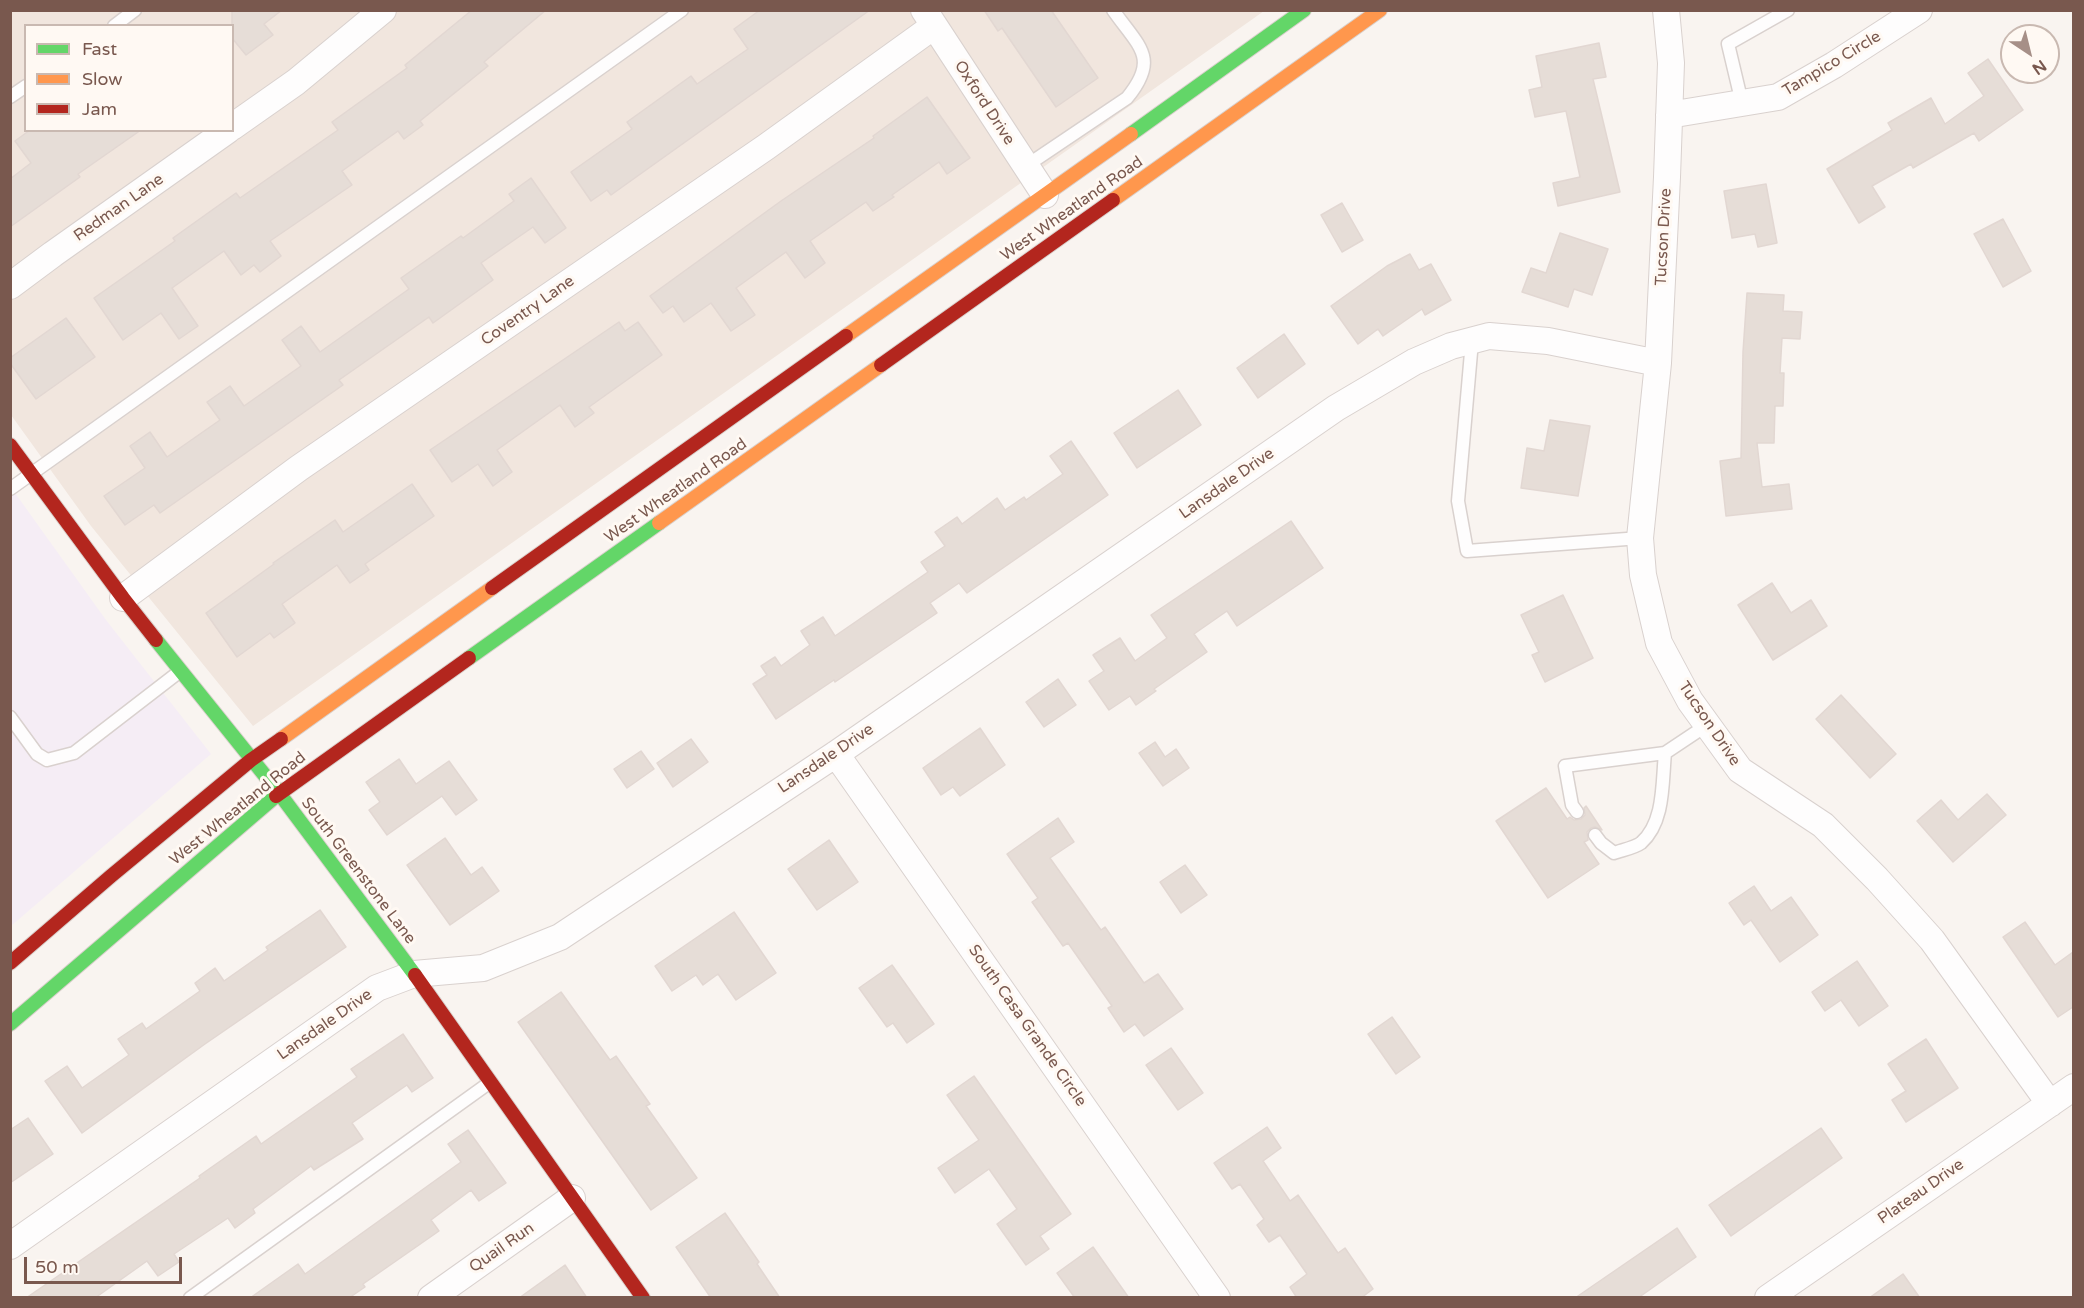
<!DOCTYPE html>
<style>
body{margin:0}
#map{position:relative;width:2084px;height:1308px;overflow:hidden;background:#f9f4f0;font-family:"Varela Round",sans-serif}
canvas{display:block}
.frame{position:absolute;inset:0;border:12px solid #79584e;pointer-events:none}
.legend{position:absolute;left:24px;top:24px;width:210px;height:108px;box-sizing:border-box;background:#fff9f3;border:2px solid #c9b9b1;margin:0;padding:8px 10px;list-style:none;font-size:18px;color:#79584e}
.legend li{display:flex;align-items:center;gap:12px;height:30px}
.legend b{width:30px;border:2px solid #c9b9b1}
.north{position:absolute;left:2000px;top:24px;width:60px;height:60px;box-sizing:border-box;background:#fff9f3;border:2px solid #c9b9b1;border-radius:50%;rotate:145deg;font-size:16px;font-weight:700;line-height:24px;text-align:center;color:#79584e}
.north::after{content:'';display:block;margin:auto;width:21px;height:27px;background:#a68f87;clip-path:polygon(50% 0,100% 100%,50% 72%,0 100%)}
.scale{position:absolute;left:24px;top:1257px;width:158px;height:27px;box-sizing:border-box;border:3px solid #79584e;border-top:0;padding-left:8px;font-size:18px;line-height:21px;white-space:nowrap;color:#79584e;-webkit-text-stroke:4px #fff9f3;paint-order:stroke}
</style>
<div id="map">
<canvas width="2084" height="1308"></canvas>
<div class="frame"></div>
<ul class="legend">
<li><b style="height:8px;background:#63d668"></b>Fast</li>
<li><b style="height:8px;background:#ff974d"></b>Slow</li>
<li><b style="height:8px;background:#b3261e"></b>Jam</li>
</ul>
<div class="north">N</div>
<div class="scale">50 m</div>
</div>
<script>
const context = document.querySelector('canvas').getContext('2d');
context.lineJoin = 'round';
function paint(path, color) {
  context.fillStyle = color;
  context.fill(path, 'evenodd');
}
function stroke(path, color, width, dash) {
  context.strokeStyle = color;
  context.lineWidth = width;
  context.lineCap = dash ? 'butt' : 'round';
  context.setLineDash(dash || []);
  context.stroke(path);
}
function label(font, color, halo, rows, align = 'center') {
  context.font = font + ' "Varela Round",sans-serif';
  context.lineWidth = 6;
  context.setLineDash([]);
  context.textBaseline = 'middle';
  context.strokeStyle = halo;
  context.fillStyle = color;
  for (const [text, x, y, turn = 0] of rows) {
    context.save();
    context.translate(x, y);
    context.rotate((+turn || 0) * Math.PI / 180);
    context.textAlign = isNaN(turn) ? turn : align;
    if (halo) context.strokeText(text, 0, 0);
    context.fillText(text, 0, 0);
    context.restore();
  }
}
paint(new Path2D(`
 M10,11H1264L253,726L91,526L11,415ZM26,26H232V130H26Z`), '#f1e6de');
paint(new Path2D(`
 M10,486L106,620L211,754L11,926Z`), '#f5edf5');
const building = new Path2D(`
 M232,10H282L264,24L273,35L246,55L232,38Z
 M472,10H546L484,62L488,66L420,121L423,125L404,139L398,131L342,171L352,185L270,241L281,256L260,272L254,265L241,275L224,251L172,288L198,326L179,339L161,313L123,340L94,298L175,241L173,238L236,193L240,198L338,130L332,122L407,68L405,65Z
 M760,10H870L611,195L607,190L591,201L571,172L632,129L627,122L691,76L697,84L748,49L734,29Z
 M984,10H1051L1098,78L1056,107L1002,28L998,31Z
 M1599,43L1606,77L1593,79L1620,192L1558,206L1553,183L1580,177L1566,111L1535,117L1529,90L1542,87L1536,56Z
 M1988,59L2023,110L1979,141L1974,133L1913,168L1911,164L1872,186L1885,207L1859,223L1827,169L1892,130L1888,123L1931,98L1945,124L1984,96L1968,73Z
 M927,97L970,158L947,174L939,162L892,195L894,197L873,211L866,202L810,241L825,263L805,278L786,252L736,288L755,315L731,331L711,303L684,322L673,306L663,313L650,296L781,201L874,138L873,136Z
 M30,130H141L78,174L80,177L10,227V179L31,163L15,141Z
 M531,178L566,228L545,243L533,227L481,263L493,280L433,323L429,317L339,380L343,385L160,513L154,505L125,525L104,496L145,468L130,446L150,432L167,457L220,420L207,402L230,386L244,406L301,366L282,340L301,326L320,352L409,289L401,278L461,236L463,238L514,201L509,194Z
 M1766,184L1777,243L1758,247L1755,234L1732,238L1724,191Z
 M1342,203L1363,240L1342,252L1321,215Z
 M2003,219L2031,271L2003,287L1974,234Z
 M1560,233L1608,249L1592,295L1574,289L1568,307L1522,292L1531,268L1546,273Z
 M1410,254L1419,270L1431,264L1451,300L1425,315L1422,309L1383,336L1378,329L1358,344L1331,306L1387,266Z
 M1747,293L1784,295L1783,311L1802,312L1800,339L1782,338L1780,373H1784L1783,406H1775L1774,443H1757L1762,487L1789,484L1792,509L1726,516L1720,461L1741,458L1743,352Z
 M66,318L95,357L36,399L10,363V358Z
 M619,322L625,331L638,322L662,355L589,407L594,413L575,427L560,405L497,450L512,472L493,486L478,464L452,482L430,450Z
 M1284,334L1305,364L1258,398L1237,368Z
 M1178,390L1201,425L1137,468L1114,433Z
 M1550,420L1590,426L1578,496L1521,488L1527,448L1544,451Z
 M1071,441L1108,495L967,593L959,583L930,603L937,613L835,682L834,680L776,719L753,684L767,675L761,666L775,657L781,666L810,645L801,631L823,617L835,636L928,572L921,562L945,546L935,532L957,517L962,524L997,498L1005,510L1024,497L1026,500L1063,474L1050,456Z
 M412,484L434,516L365,564L369,570L350,583L337,565L282,604L295,623L274,638L270,633L237,657L206,613L274,564L273,563L335,520L343,532Z
 M1291,521L1323,568L1237,626L1227,611L1194,634L1207,652L1154,689L1156,691L1136,705L1130,696L1109,710L1089,681L1104,671L1093,655L1120,638L1135,661L1167,638L1151,615Z
 M1772,583L1791,613L1811,600L1827,626L1773,660L1738,605Z
 M1563,595L1593,658L1545,682L1532,655L1539,652L1521,615Z
 M1058,679L1076,705L1044,727L1026,702Z
 M1841,695L1896,754L1870,778L1816,719Z
 M980,728L1005,765L960,796L953,787L941,795L923,768Z
 M691,739L708,762L673,787L657,763Z
 M1155,742L1165,757L1176,749L1189,768L1163,786L1139,753Z
 M641,751L654,769L627,788L614,769Z
 M399,759L416,784L449,761L477,800L456,815L442,796L387,835L369,810L380,802L366,782Z
 M1546,788L1567,819L1570,817L1574,820L1581,819L1585,815L1584,808L1586,806L1602,830L1595,827L1591,828L1587,832L1588,840L1584,842L1599,864L1548,898L1496,821Z
 M1987,794L2006,815L1953,862L1917,821L1941,800L1958,820Z
 M1058,818L1074,842L1050,858L1101,930L1105,927L1144,983L1158,974L1183,1009L1144,1036L1135,1024L1124,1032L1108,1008L1112,1006L1068,943L1063,946L1032,902L1038,898L1007,854Z
 M445,838L471,875L482,867L499,891L450,925L407,865Z
 M829,840L858,882L817,910L788,869Z
 M1185,865L1207,895L1181,913L1160,882Z
 M1754,886L1771,911L1791,897L1818,935L1780,962L1751,920L1744,925L1729,903Z
 M320,910L346,947L205,1044L82,1133L45,1081L67,1066L82,1088L129,1055L118,1039L142,1023L146,1029L200,991L195,983L215,968L224,981L268,950L266,947Z
 M734,912L776,973L736,1000L718,974L703,985L696,975L672,991L655,966Z
 M2025,922L2055,965L2073,952V1007L2058,1017L2003,937Z
 M1857,961L1888,1006L1859,1026L1841,1000L1825,1011L1812,992Z
 M892,965L934,1024L907,1043L893,1023L887,1027L859,988Z
 M561,992L610,1060L616,1056L650,1104L646,1106L697,1178L651,1210L518,1022Z
 M1392,1017L1420,1057L1396,1074L1368,1034Z
 M403,1034L433,1078L412,1092L407,1085L352,1123L363,1139L314,1170L311,1166L253,1209L255,1213L235,1228L228,1218L174,1254L179,1262L158,1276L147,1261L95,1298H26L200,1178L199,1176L256,1136L261,1144L357,1077L351,1069Z
 M1926,1039L1958,1088L1906,1122L1892,1100L1906,1091L1888,1064Z
 M1171,1048L1203,1093L1178,1110L1146,1065Z
 M974,1076L1071,1214L1040,1236L1049,1249L1026,1265L997,1224L1017,1209L989,1169L955,1193L938,1168L979,1140L947,1095Z
 M28,1118L53,1154L10,1183V1130Z
 M1267,1127L1281,1148L1263,1161L1290,1201L1298,1195L1338,1253L1345,1248L1373,1289L1361,1298H1297L1290,1287L1307,1274L1280,1235L1269,1242L1257,1225L1264,1219L1240,1184L1232,1189L1214,1163Z
 M1821,1128L1842,1158L1731,1236L1709,1205Z
 M468,1130L506,1183L479,1201L471,1190L431,1220L439,1231L363,1284L365,1287L349,1298H250L298,1264L305,1274L461,1162L448,1144Z
 M725,1213L759,1262L757,1264L780,1298H711L676,1247Z
 M1677,1228L1696,1257L1638,1298H1575Z
 M1093,1247L1129,1298H1075L1057,1273Z
 M565,1265L587,1298H519Z
 M1903,1274L1920,1298H1869Z`);
paint(building, '#e6ddd7');
stroke(building, '#e2d7d2', 1.5);
const lane = new Path2D(`
 M114,26L135,10
 M10,97L26,86
 M1742,103L1728,44L1788,10
 M1026,166L1127,98C1160,58 1139,47 1113,10
 M1472,341L1458,501L1467,551L1640,538
 M10,489L682,10
 M10,717L37,754L47,760L74,753L179,672
 M1577,812L1572,805L1565,766L1665,753L1707,725
 M1595,835L1601,843L1614,853C1622,850 1634,848 1641,843C1665,822 1662,782 1665,753
 M190,1298L489,1083`);
const street = new Path2D(`
 M924,10L1045,195
 M1666,10L1671,63L1667,177L1658,363L1640,538L1643,575L1659,643L1690,701L1740,770L1823,825L1877,879L1932,940L2050,1104
 M1669,115L1778,97L1834,65L1919,10
 M232,127L296,82L383,10
 M10,286L53,254L228,130
 M123,598L299,468L766,147L934,26
 M836,754L1217,1298
 M10,1246L377,988L414,974L483,968L560,937L836,754L1336,408L1414,362L1451,346L1489,336L1548,341L1658,363
 M431,1298L572,1198
 M1768,1298L2074,1087`);
const fast = new Path2D(`
 M1131,134L1304,10
 M156,640L279,793L415,975
 M469,658L659,523
 M10,1024L276,796`);
const slow = new Path2D(`
 M1113,200L1380,10
 M846,336L1131,134
 M659,523L881,365
 M281,739L492,588`);
const jam = new Path2D(`
 M881,365L1113,200
 M10,445L123,598L156,640
 M492,588L846,336
 M276,796L469,658
 M10,963L111,876L251,760L281,739
 M415,975L643,1298`);
stroke(lane, '#d9d1ce', 15);
stroke(street, '#d9d1ce', 28);
stroke(fast, '#d9d0cc', 16);
stroke(slow, '#d9d0cc', 16);
stroke(jam, '#d9d0cc', 16);
stroke(lane, '#fefdfd', 12);
stroke(street, '#fefdfd', 26);
stroke(fast, '#63d668', 14);
stroke(slow, '#ff974d', 14);
stroke(jam, '#b3261e', 14);
label('16px', '#79584e', '#fff9f3', [
 ["Tampico Circle",1832,64,-31],
 ["Oxford Drive",984,103,57],
 ["Redman Lane",119,208,-35],
 ["West Wheatland Road",1072,209,-35],
 ["Tucson Drive",1664,237,-87],
 ["Coventry Lane",528,311,-35],
 ["Lansdale Drive",1227,484,-35],
 ["West Wheatland Road",676,491,-35],
 ["Tucson Drive",1709,724,56],
 ["Lansdale Drive",826,759,-34],
 ["West Wheatland Road",238,809,-39],
 ["South Greenstone Lane",358,871,53],
 ["Lansdale Drive",325,1025,-35],
 ["South Casa Grande Circle",1027,1026,55],
 ["Plateau Drive",1921,1192,-35],
 ["Quail Run",502,1248,-35]
]);
</script>
